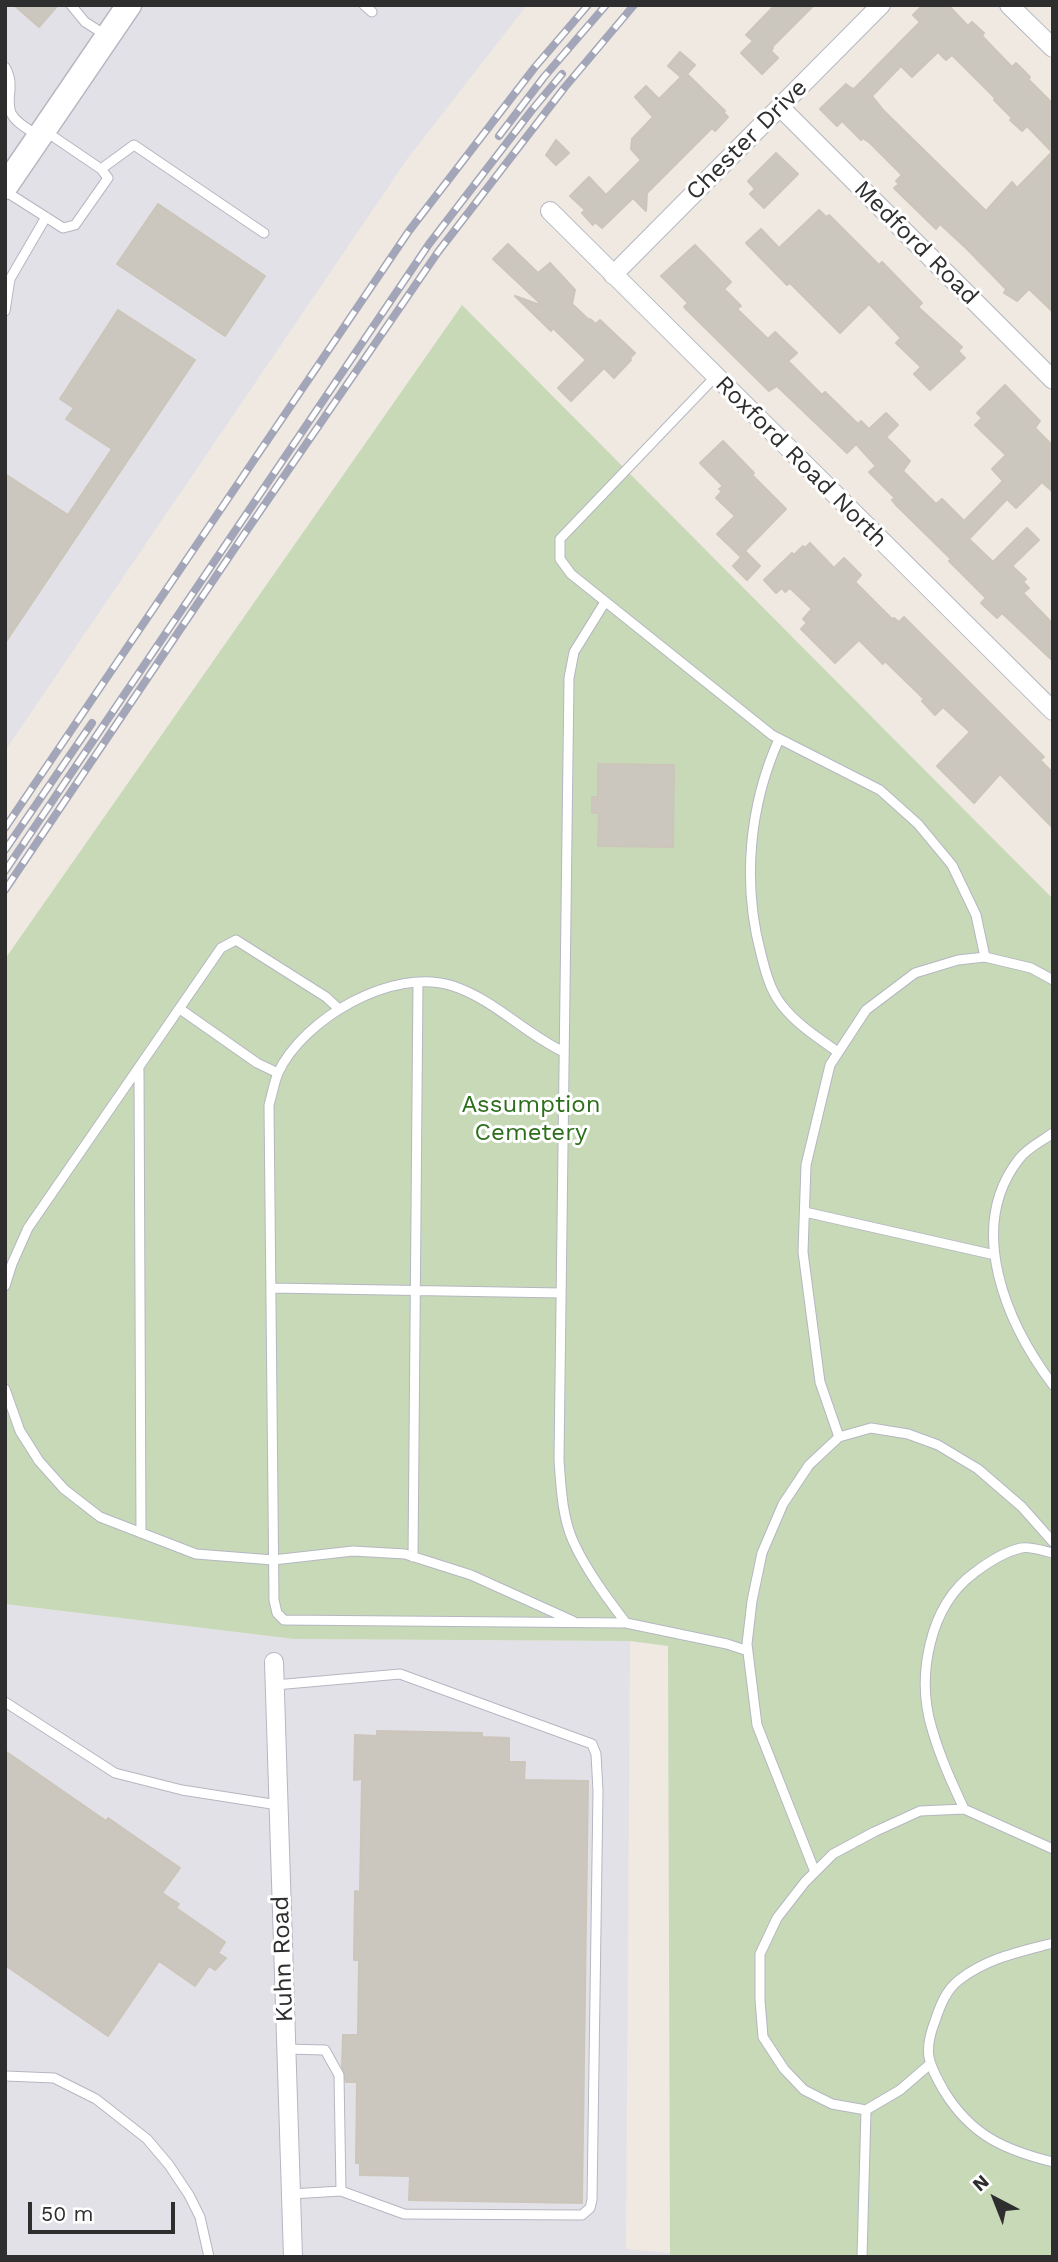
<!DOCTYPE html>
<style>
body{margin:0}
#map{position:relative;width:1058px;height:2262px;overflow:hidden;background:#efe9e1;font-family:"Work Sans",sans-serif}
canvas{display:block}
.frame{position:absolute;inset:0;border:7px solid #2e2e2e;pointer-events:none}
.north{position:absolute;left:960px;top:2164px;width:70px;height:70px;-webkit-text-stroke:5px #fff;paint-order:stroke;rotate:318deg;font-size:19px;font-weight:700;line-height:28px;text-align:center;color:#2e2e2e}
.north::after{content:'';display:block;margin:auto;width:24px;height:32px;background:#2e2e2e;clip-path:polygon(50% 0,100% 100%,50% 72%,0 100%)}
.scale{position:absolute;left:28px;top:2202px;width:147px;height:32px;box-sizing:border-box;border:4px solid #2e2e2e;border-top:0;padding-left:9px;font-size:21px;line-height:24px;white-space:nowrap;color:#2e2e2e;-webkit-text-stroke:5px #fff;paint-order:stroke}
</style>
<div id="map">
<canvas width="1058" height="2262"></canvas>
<div class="frame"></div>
<div class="north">N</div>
<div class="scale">50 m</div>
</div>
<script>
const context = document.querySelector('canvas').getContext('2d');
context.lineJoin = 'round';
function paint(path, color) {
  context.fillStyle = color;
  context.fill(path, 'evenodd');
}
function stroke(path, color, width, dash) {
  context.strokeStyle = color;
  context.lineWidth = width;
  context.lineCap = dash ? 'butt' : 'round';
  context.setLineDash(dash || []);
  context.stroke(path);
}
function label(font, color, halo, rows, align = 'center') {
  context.font = font + ' "Work Sans",sans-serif';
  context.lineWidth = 6;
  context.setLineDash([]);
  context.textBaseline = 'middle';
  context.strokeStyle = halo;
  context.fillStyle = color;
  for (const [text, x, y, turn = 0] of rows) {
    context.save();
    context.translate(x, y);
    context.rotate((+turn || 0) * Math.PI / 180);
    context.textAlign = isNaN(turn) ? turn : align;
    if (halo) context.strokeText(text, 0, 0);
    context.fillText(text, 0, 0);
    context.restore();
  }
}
paint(new Path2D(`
 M5,5H527L408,158L5,751Z
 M5,1604L294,1639L630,1641L626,2249L670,2253V2257H5Z`), '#e3e1e8');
paint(new Path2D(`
 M462,305L1053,899V2257H670L668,1646L630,1641L294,1639L5,1604V959Z`), '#c8d9b8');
const building = new Path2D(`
 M14,5H58L39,27Z
 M775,5H814L772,47L773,48L771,51L778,58L762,74L741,53L753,41L746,35Z
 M923,5H948L968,26L972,22L984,33L982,36L1012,67L1016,63L1030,77L1028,79L1053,104V312L1029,289L1017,301L1004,293L1006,289L967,249L940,224L936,229L894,188L899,184L896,181L902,175L870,143L863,138L861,140L842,121L837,126L820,109L846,84L851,88L854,89L920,22L913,15ZM938,52L946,60L952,55L995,98L994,100L1012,118L1010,120L1022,131L1027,126L1052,152L1017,188L1012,182L986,211L884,111L872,96L901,66L912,77Z
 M680,52L695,65L687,74L725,111L723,112L728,117L715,131L712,128L647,193L646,211L633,198L602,228L595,222L593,225L582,213L585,210L570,196L589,177L606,195L641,160L631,149L632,139L653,117L635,97L646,86L659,99L681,77L668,66Z
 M556,140L569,153L556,165L546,155Z
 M776,153L798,174L764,208L750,194L755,189L748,181Z
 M158,204L265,276L225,336L117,264Z
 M819,210L826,217L829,215L879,265L882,262L922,303L918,307L962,347L958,351L965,358L930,390L914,374L921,367L896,343L901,338L869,304L840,333L790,283L787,285L746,243L761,229L779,248Z
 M508,244L538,273L550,263L575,290L572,304L589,320L590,319L596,324L600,320L635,353L630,358L631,360L614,378L604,368L571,401L558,388L586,360L553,328L551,331L515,296L543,306L493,259Z
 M695,245L731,282L724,289L741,306L737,309L768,339L775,332L797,353L788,361L822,395L825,392L858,424L861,421L869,429L886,413L898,425L886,437L910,461L903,471L936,504L942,499L964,521L1003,481L992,469L1006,455L975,425L982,418L977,413L1005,385L1040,421L1035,428L1053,446V492L1042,482L1016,508L1007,499L969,539L993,562L1027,528L1039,540L1012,566L1026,579L1023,582L1029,588L1023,593L1053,624V661L1002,613L997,618L981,603L986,598L949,561L951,559L897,506L892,500L895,498L869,472L876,466L856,444L847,453L777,386L769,391L684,307L688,303L661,276Z
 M118,310L195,360L5,643V474L68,515L112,449L66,419L74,408L60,399Z
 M723,441L754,473L752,475L786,509L740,556L717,534L735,516L716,498L722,491L719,489L723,486L700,463Z
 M810,543L834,568L844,558L861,575L855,582L892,619L894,618L899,622L904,617L1044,757L1040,760L1053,773V828L1000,774L974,803L937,766L970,732L943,707L935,715L922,701L924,699L885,661L883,664L859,640L835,663L801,629L807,623L803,619L812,609L790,588L785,592L782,588L776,593L764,580L792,553L794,555L803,546L805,548Z
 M746,552L760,566L747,580L733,566Z
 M598,764L674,765L673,847L598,846L599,813H592V797H598Z
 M377,1731L482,1733V1737L509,1738V1762H525L524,1780L588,1781L582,2203L409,2200L410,2176L360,2175V2163H356L357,2082H346L342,2067L343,2035H358L359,1960H354L355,1891L360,1892L362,1779L354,1780L355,1735L377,1736Z
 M5,1751L106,1821L108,1818L180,1868L162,1893L179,1904L176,1908L225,1942L218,1953L226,1958L215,1970L209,1966L195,1986L159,1961L108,2036L5,1965Z`);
paint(building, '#cbc7bf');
stroke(building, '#cbc5ba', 2);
const lane = new Path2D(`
 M71,5L85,22L107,36
 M364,5L372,12
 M5,67C16,86 5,98 11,113C16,123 28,129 37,135
 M101,169L134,145L264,233
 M5,191L63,228L75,225L108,178L101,169L45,131
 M5,311L10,279L46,217
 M715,377L560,539V559L571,574L772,735L880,790L918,824L952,865L976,915L985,957L1031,968L1053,980
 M605,602L574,652L569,678L559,1460C561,1487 562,1516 573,1541C586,1570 607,1598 626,1623L727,1644L748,1651
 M779,739C749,806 742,883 761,954C765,970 770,990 781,1004C796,1024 818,1038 838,1052
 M180,1009L257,1063L278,1073
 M564,1052C525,1034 495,1000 453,986C393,966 303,1019 278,1073C274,1083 272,1095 269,1105L274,1600L277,1613L284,1620L626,1623
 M139,1070L141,1533
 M1053,1133C1042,1141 1027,1148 1019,1159C965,1228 1007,1324 1053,1385
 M805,1212L995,1255
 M5,1286L12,1264L28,1228L221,948L236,940L326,997L339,1009
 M271,1288L561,1293
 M5,1389L20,1431L39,1461L64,1489L100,1517L196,1554L273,1560L353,1551L405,1554L471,1575L573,1621
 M839,1437L820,1382L803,1252L806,1165L830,1065L866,1010L915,973L958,960L985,957
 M413,1557L418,983
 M275,1685L400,1674L592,1744L596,1754L598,1791L592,2200L590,2208L582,2215L404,2214L341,2191
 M5,1702L115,1773L182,1790L278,1805
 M964,1809C952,1783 940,1757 932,1729C916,1677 929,1606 974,1573C987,1563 1004,1552 1021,1548C1030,1546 1044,1551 1053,1553
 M815,1872L757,1725L747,1644L752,1601L762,1553L783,1504L809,1465L839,1437L871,1428L908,1434L938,1445L978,1469L1022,1507L1053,1542
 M1053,1943C1019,1952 987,1958 959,1980C946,1990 940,2006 935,2021C923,2052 928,2063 944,2091C971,2135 1004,2150 1053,2162
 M286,2049L325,2050L339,2075L341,2191L291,2194
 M6,2076L54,2078L96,2099L147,2139L169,2165L189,2195L200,2217L209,2257
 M866,2110L832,2104L804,2090L784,2069L763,2037L760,2000V1954L777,1918L805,1882L833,1854L874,1832L920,1811L964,1809L1053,1849
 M862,2257L866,2110L900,2090L929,2065`);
const street = new Path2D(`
 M1009,5L1053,48
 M780,107L1053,380
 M550,211L1053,711
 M613,275L881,5
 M274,1662L293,2257`);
const secondary = new Path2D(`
 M5,187L129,5`);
stroke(lane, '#b4b7c1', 11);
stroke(street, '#b4b7c1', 20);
stroke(secondary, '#b4b7c1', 27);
stroke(lane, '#fff', 9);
stroke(street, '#fff', 18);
stroke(secondary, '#fff', 24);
const rail = new Path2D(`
 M499,136L544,77L606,5
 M5,828L409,231L535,67L588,5
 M5,850L92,723
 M5,871L429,244L532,110L562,74
 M5,890L243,536L438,252L565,87L634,5`);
stroke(rail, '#a3a6b8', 8);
stroke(rail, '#fff', 5, [16]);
label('24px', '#2e2e2e', '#fff', [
 ["Chester Drive",747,140,-45],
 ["Medford Road",916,243,45],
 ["Roxford Road North",801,462,45],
 ["Kuhn Road",283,1959,-92]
]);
label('24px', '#2c6e1b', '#fff', [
 ["Assumption",531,1105],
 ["Cemetery",531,1133]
]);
</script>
